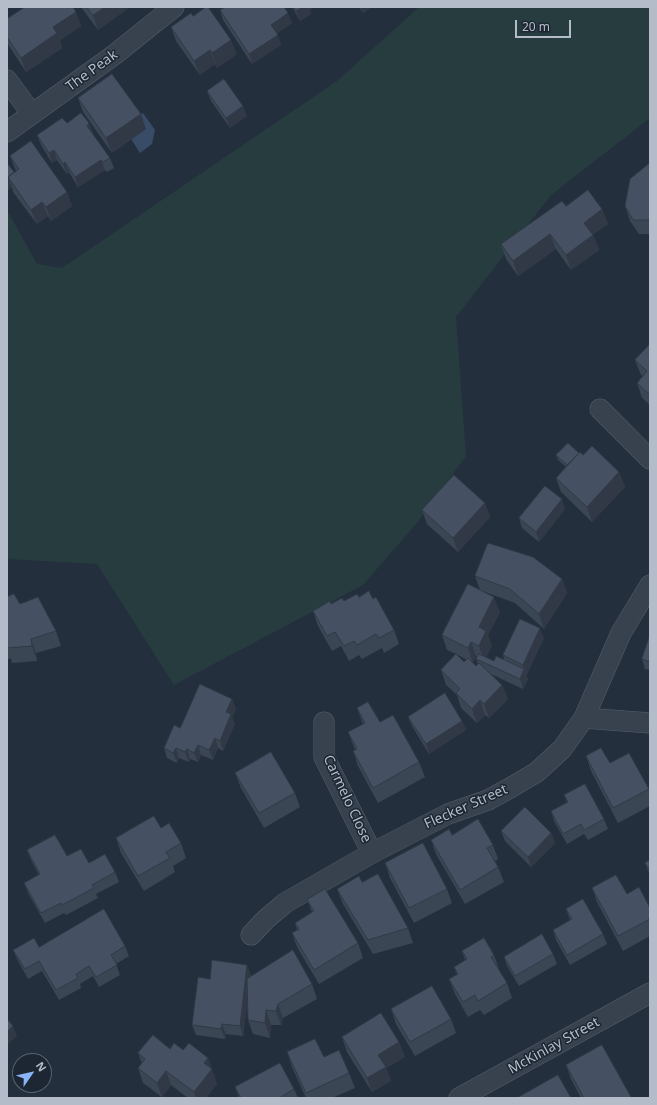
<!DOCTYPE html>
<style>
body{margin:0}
#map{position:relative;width:657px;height:1105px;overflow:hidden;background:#242f3e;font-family:"Noto Sans",sans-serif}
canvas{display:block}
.frame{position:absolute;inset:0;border:8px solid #b4bcc9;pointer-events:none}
.north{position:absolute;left:12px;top:1053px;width:40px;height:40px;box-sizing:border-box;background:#1d2633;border:1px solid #59626f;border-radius:50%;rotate:56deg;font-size:11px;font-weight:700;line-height:16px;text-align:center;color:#b4bcc9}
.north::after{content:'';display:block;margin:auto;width:14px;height:18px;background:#8ab4f8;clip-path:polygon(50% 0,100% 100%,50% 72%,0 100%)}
.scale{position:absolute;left:515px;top:20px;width:56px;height:18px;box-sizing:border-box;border:2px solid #b4bcc9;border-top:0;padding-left:5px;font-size:12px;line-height:14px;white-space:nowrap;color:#b4bcc9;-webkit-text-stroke:3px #1d2633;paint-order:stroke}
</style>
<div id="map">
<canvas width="657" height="1105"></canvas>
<div class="frame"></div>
<div class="north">N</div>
<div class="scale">20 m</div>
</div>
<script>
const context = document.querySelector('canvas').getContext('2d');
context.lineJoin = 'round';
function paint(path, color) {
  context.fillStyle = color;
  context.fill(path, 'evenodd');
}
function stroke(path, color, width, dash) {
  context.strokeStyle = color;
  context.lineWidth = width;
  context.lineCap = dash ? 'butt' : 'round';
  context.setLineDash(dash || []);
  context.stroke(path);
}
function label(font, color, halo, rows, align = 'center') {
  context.font = font + ' "Noto Sans",sans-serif';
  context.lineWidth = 3;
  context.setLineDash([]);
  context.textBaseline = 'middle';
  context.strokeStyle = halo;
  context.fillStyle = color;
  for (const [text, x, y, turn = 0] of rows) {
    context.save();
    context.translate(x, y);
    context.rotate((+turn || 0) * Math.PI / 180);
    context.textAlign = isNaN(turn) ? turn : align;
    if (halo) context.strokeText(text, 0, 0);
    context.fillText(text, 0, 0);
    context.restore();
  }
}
paint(new Path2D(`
 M419,7H650V118L551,195L456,317L466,456L416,524L363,585L174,685L97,564L7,559V210L37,264L62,268L337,81Z`), '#263c3f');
paint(new Path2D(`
 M143,113L155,130L152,144L140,153L131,139L137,117Z`), '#394c67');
const minor = new Path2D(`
 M7,80L32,114
 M7,132L114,55L174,7
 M600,409L650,459
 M584,718L650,723
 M324,722V757L372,853
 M251,935L265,920L285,903L372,853L448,814L488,800L510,788L537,772L562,749L584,718L621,633L650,585
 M459,1098L650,993`);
stroke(minor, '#565f6c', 21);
stroke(minor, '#38414e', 20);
paint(new Path2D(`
 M81,7H130L98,30Z
 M220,7H284L292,23L277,33L281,45L252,64L223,20L220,10L222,9Z
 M292,7H314L310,10L311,14L300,21Z
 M359,7H372L363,13Z
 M76,12L81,26L60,40L62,48L26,72L7,43V19Z
 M193,16L237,54L217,68L215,64L200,75L176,41L171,27Z
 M207,91L247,116L230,128L211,101Z
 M78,98L146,129L112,153L83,112Z
 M67,123H89L93,133H92L110,158L114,168L107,172L105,170L78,187L69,172L67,174L57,160L52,163L41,145L37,135Z
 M10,156L67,192L72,206L51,221L48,216L37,224L13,192L12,187L7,191V163L14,173L16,171Z
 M650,163V234H639L630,221L625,206Z
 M566,206L602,209L608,224L593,234L599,250L571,270L556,249L518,276L506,259L501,244Z
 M650,344V405L642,398L637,383L643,376L641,375L635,360Z
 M579,453L619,472L625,487L592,522L561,492L556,478L566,467L558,460L556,455Z
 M485,503L490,517L458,552L427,524L422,510Z
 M565,509L539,542L522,528L519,518Z
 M475,576L562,579L567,593L544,629L515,603L482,591L500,612L488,635L492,646L486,657L494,661L504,660L503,655L544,638L526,675L528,679L523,689L491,674L502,685L508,699L489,718L485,715L477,723L461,708L457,695L446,685L441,670L456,654L447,650L442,635L480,590ZM456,654L467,660L464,662ZM476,656H477L476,659L478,664L476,666L473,662Z
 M7,597L20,604L56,631L61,646L36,653L37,661L12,663L11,658L7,660Z
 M359,597L373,599L394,630L399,644L384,653L382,648L362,659L359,655L349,661L341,646L332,651L318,626L313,611L331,604L344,601Z
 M650,635V670L645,669L642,659Z
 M232,699L236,709L232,717L235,724L223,751L218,748L213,760L201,755L198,762L190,759L189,762L179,758L177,763L167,758L164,748L180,728Z
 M357,708L380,722L419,762L425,777L378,803L358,766L353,751L355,750L348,732L363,724Z
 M408,717L462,721L466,730L429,754L412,726Z
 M586,756L610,763L649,789L650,793V806L618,823L591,771Z
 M235,773L295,793L300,807L264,828L241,788Z
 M564,795L604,819L608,829L588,840L584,834L567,844L554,821L551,811L567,802Z
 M161,828L181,843L186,858L173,866L175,872L144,891L121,853L116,838Z
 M501,831L551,833L555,843L531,867L505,841Z
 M452,835L493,845L498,859L495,861L498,867L504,882L465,904L436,854L431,840Z
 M27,850L67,856L89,863L115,872L119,882L96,894L98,898L66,915L64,913L45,923L28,893L24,883L39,875L31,860Z
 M650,860V876L645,863Z
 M385,863L447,889L452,903L414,923L390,878Z
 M592,888L627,894L650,908V936L623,951L597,902Z
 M337,889L408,928L413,943L373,954L343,904Z
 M307,900L358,943L363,958L319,984L297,947L292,933L297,930L295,923L312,912Z
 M566,909L603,934L607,944L570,965L556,940L553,930L570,920Z
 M125,946L129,956L116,964L120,975L99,987L93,976L80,984L81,988L59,1000L42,971L28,979L17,959L13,950L39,947Z
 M462,951L494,955L499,969V970L507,983L512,998L484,1015L480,1010L468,1017L455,994L449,979L457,975L454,967L465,960Z
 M553,954L557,964L519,986L507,966L504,957Z
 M251,975V976L312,984L317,999L283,1018L281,1025H271L270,1038L253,1034L248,1020L247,1003L243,1036L226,1034L225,1039L196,1035L192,1025L210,979Z
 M391,1009L451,1019L456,1033L415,1056L396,1024Z
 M342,1037L399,1042L405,1057L386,1068L391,1081L372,1092L347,1052Z
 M602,1045L631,1098H581L571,1079L566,1065Z
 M170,1049L183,1050L208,1058L217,1084L206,1098H188L171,1085L162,1097L143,1083L138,1068L142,1064L138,1053Z
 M287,1052L324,1057L349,1073L355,1088L332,1098H306L292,1067Z
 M235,1087L241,1098H239Z
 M294,1089L298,1098H241Z`), '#3b4654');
paint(new Path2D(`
 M105,7H130L98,30L93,15Z
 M303,7H314L310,10L311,14L300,21L296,11Z
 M360,7H372L363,13Z
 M76,12L81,26L60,40L62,48L26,72L21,58L53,27Z
 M288,13L292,23L275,35L271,25Z
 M278,35L281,45L252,64L249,54Z
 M231,40L237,54L217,68L212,53Z
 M210,50L215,64L200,75L194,61Z
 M243,106L247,116L230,128L226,118Z
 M141,114L146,129L112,153L106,138Z
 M89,123L93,133L91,135L87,126Z
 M54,150L57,160L52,163L49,153Z
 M101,160L105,170L78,187L75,177Z
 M65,162L69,172L67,174L63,164Z
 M14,172L8,177L12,187L7,191V178Z
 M67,192L72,206L51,221L46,207Z
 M42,202L48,216L37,224L31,210Z
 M602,209L608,224L589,237L584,223Z
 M550,234L556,249L518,276L513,261Z
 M593,235L599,250L571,270L566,255Z
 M619,472L625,487L592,522L587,507Z
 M562,499L565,509L539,542L536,532Z
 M485,503L490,517L458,552L453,538Z
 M562,579L567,593L544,629L539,614Z
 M494,597L500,612L488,635L492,646L484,660L479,646V627Z
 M540,628L544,638L527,675L523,665Z
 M31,639L36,653L37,661L32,646Z
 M471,642L476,656L473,663L468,648Z
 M524,669L528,679L523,689L520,679Z
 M502,685L508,699L489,718L484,704Z
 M232,699L236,709L232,717L235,724L223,751L220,741L226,712Z
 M480,700L485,715L477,723L472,709Z
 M462,721L466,730L429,754L426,744Z
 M215,738L218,748L213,760L209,750Z
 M198,745L201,755L198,762L194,753Z
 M176,748L179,758L177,763L173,753Z
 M187,749L190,759L189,762L185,752Z
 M551,833L555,843L531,867L528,857Z
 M247,965L251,975L243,1036L240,1026Z
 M278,1004L283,1018L281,1025L276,1011Z
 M266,1010L271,1025L270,1038L265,1023Z
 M222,1024L226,1034L225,1039L221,1029Z
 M13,1026L17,1036L7,1045V1032Z
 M399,1042L405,1057L386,1068L391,1081L372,1092L367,1078L378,1055Z
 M208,1058L217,1084L206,1098H196L194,1092L204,1063Z
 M166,1071L171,1085L162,1097L157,1083Z`), '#303945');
const building = new Path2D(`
 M25,7H73L76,12L53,27L57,33L21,58L7,37V19Z
 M87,7H105L93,15Z
 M206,7H208L231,40L212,53L210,50L194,61L171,27L191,13L193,16Z
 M223,7H284L288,13L271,25L278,35L249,54L220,10L224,8Z
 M294,7H303L296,11Z
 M112,74L141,114L106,138L78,98Z
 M224,79L243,106L226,118L207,91Z
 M81,113L89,123L87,126L110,158L103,162L101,160L75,177L65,162L63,164L54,150L49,153L37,135L62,118L67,123Z
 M31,141L67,192L46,207L42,202L31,210L8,177L19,169L10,156Z
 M7,163L14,172L7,178Z
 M650,163V220H633L625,206L630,179Z
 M588,190L602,209L584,223L593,235L566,255L550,234L513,261L501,244L562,201L566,206Z
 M650,344V395L637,383L647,371L635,360Z
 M568,443L579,453L567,465L556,455Z
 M592,446L619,472L587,507L556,478L580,452L583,455Z
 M454,475L485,503L453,538L422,510Z
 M545,486L562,499L536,532L519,518Z
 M488,543L533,557L562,579L539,614L510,589L475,576Z
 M468,584L494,597L479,627L486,631L479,646L471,642L468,648L442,635Z
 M369,591L373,599L376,597L394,630L379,638L376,634L357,645L354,641L344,646L335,632L327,636L313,611L330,601L331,604L342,598L344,601L357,594L359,597Z
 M14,594L20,604L38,597L56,631L31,639L32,646L7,648V597Z
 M520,619L540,628L523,665L503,655Z
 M650,635V662L642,659Z
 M456,654L464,662L468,658L476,666L479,663L502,685L484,704L480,700L472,709L456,693L460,689L441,670Z
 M479,654L494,661L496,656L524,669L520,679L476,659Z
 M200,684L232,699L226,712L231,714L220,741L215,738L209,750L198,745L194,753L187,749L185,752L176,748L173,753L164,748L174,725L180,728Z
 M445,693L462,721L426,744L408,717Z
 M368,702L380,722L393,715L419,762L373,788L353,751L357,749L348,732L365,723L357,708Z
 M601,748L610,763L629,753L649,789L613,808L586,756Z
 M271,752L295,793L259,813L235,773Z
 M585,784L604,819L584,830L581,824L563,834L551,811L568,802L564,795Z
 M525,807L551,833L528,857L501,831Z
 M154,816L161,828L169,823L181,843L166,852L170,858L138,876L116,838Z
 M478,819L493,845L487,848L498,867L460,890L431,840L449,829L452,835Z
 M55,835L67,856L81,849L89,863L105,854L115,872L92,885L94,888L62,905L61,903L41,913L24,883L40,874L27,850Z
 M423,843L447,889L409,908L385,863Z
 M650,860V871L645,863Z
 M378,874L408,928L368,940L337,889L359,876L362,882Z
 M616,875L627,894L639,887L650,908V919L618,936L592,888Z
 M325,889L358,943L314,970L292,933L299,929L295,923L314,911L307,900Z
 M583,899L603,934L567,955L553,930L572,919L566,909Z
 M104,909L125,946L111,955L117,965L96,977L89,966L76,974L78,978L56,990L39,961L25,969L13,950L34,938L39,947Z
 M542,934L553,954L515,976L504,957Z
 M484,938L494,955L491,957L507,983L478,1001L475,995L463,1002L449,979L458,974L454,967L467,959L462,951Z
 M293,950L312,984L278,1004L276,1011L266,1010L265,1023L248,1020L247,979Z
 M212,960L247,965L240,1026L222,1024L221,1029L192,1025L198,977L210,979Z
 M432,986L451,1019L410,1042L391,1009Z
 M381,1013L399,1042L378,1055L386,1067L367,1078L342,1037Z
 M7,1019L13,1026L7,1032Z
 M153,1035L170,1049L174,1043L183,1050L189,1043L208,1058L204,1063L212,1069L194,1092L166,1071L157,1083L138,1068L145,1059L138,1053Z
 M315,1039L324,1057L339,1050L349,1073L306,1093L287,1052Z
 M602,1045L631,1097L630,1098H584L566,1065Z
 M280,1063L294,1089L279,1098H241L235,1087Z
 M558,1075L571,1098H517Z`);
paint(building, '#455162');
stroke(building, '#303945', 1);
label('14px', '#b4bcc9', '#1d2633', [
 ["The Peak",92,71,-36],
 ["Carmelo Close",347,799,65],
 ["Flecker Street",466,807,-24],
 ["McKinlay Street",554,1046,-29]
]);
</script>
